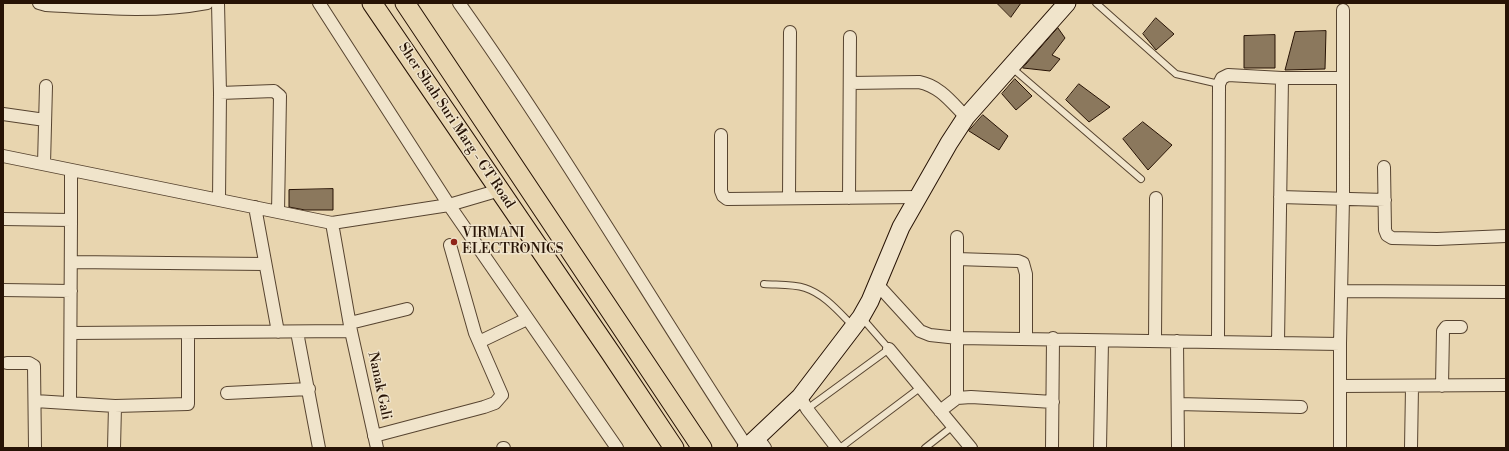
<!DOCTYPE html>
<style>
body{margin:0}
#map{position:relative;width:1509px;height:451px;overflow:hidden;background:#e8d5af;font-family:"Libre Bodoni",serif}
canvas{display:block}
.frame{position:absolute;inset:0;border:4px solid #271305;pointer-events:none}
</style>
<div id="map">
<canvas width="1509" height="451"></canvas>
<div class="frame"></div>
</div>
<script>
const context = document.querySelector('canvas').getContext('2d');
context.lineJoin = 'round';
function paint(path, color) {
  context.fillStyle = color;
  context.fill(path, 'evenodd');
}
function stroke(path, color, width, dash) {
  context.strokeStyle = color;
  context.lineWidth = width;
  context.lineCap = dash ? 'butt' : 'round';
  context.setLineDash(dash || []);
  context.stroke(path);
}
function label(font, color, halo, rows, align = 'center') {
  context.font = font + ' "Libre Bodoni",serif';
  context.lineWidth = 3;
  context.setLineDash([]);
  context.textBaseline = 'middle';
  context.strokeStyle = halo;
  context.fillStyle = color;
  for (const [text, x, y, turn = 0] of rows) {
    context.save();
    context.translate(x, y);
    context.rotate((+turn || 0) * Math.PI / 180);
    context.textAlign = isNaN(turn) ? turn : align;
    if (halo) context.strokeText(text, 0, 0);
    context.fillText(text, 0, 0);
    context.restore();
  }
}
const building = new Path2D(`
 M997,3H1021L1011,17Z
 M1156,18L1174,34L1156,50L1143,34Z
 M1058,28L1065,38L1052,55L1060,59L1050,71L1023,68Z
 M1326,31L1325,69L1285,70L1295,32Z
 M1275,35V68H1244V36Z
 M1015,79L1032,96L1016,110L1002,94Z
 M1079,84L1110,107L1089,122L1066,100Z
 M983,115L1008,136L999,150L969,131Z
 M1143,122L1172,145L1148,170L1123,139Z
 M333,189V210H305L289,207V190Z`);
paint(building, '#8b785d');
stroke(building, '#271305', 1);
const lane = new Path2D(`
 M1096,3L1176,74L1219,84
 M1011,67L1141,179
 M764,284C777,285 793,284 805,288C824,294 839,312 852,325
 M807,409L889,349L862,318
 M840,448L921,387
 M925,448L953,426`);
const street = new Path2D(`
 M39,3L46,5C100,8 154,13 207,3
 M218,3L220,93L274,91L280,96L278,212
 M319,3L449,205L617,448
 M459,3C561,147 650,299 747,447
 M1282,78H1343
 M850,83L919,82C940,86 952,103 966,117
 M3,114L45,120
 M721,135V191L723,196L727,199L918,197
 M3,156L332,223L449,205L500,190
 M44,164L46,86
 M1384,167L1385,230L1387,235L1392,238L1437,239L1506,236
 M1280,197L1385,200
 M789,198L790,32
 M849,198L850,37
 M219,200L220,93
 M255,207L278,332
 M3,219L71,220V170
 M957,237V398
 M957,259L1018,261L1023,263L1026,274V338
 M71,262L265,264
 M877,284L920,331L930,335L958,338L1340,344V448
 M3,290L71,291
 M1341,291L1506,292
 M350,323L407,309
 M351,331L377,448
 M297,332L319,448
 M71,333L351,331L332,223
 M1155,340L1156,198
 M1177,341L1178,448
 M1218,341L1219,84L1222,78L1228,75L1282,78L1278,342
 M479,342L527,319
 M1340,344L1343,198V10
 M889,349L971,448
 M7,363H29L34,366L35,448
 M1340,386L1506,385
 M1442,386L1443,331L1446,327H1461
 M227,393L309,389
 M800,397L807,409L837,448
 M35,401L115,406L114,448
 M70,403L71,220
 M1178,404L1301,407
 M115,406L188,404V333
 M940,411L957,398L971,397L1053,402
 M374,436L484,407L495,403L502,395L475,333L450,245
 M758,438L765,448
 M503,448H504
 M1052,448L1053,338
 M1100,448L1102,341
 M1411,448L1412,387`);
const secondary = new Path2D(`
 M746,448L800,397L861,317L870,301L901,227L949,143L966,117L1067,3`);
const primary = new Path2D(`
 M372,3L610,352L674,448
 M405,3L702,448`);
stroke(lane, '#574430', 8);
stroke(street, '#574430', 14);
stroke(secondary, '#271305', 19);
stroke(primary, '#271305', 21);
stroke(lane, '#f0e4cb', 6);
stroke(street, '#f0e4cb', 12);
stroke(secondary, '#f0e4cb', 17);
stroke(primary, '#e8d5af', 19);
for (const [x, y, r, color] of [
 [454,242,4,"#8f2418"]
]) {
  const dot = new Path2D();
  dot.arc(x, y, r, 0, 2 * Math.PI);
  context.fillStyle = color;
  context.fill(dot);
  stroke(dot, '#f0e4cb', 1.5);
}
label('14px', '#271305', '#f0e4cb', [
 ["Sher Shah Suri Marg - GT Road",456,126,56],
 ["Nanak Gali",379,386,78]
]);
label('14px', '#271305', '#f0e4cb', [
 ["VIRMANI",462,234],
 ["ELECTRONICS",462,250]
], 'left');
</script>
